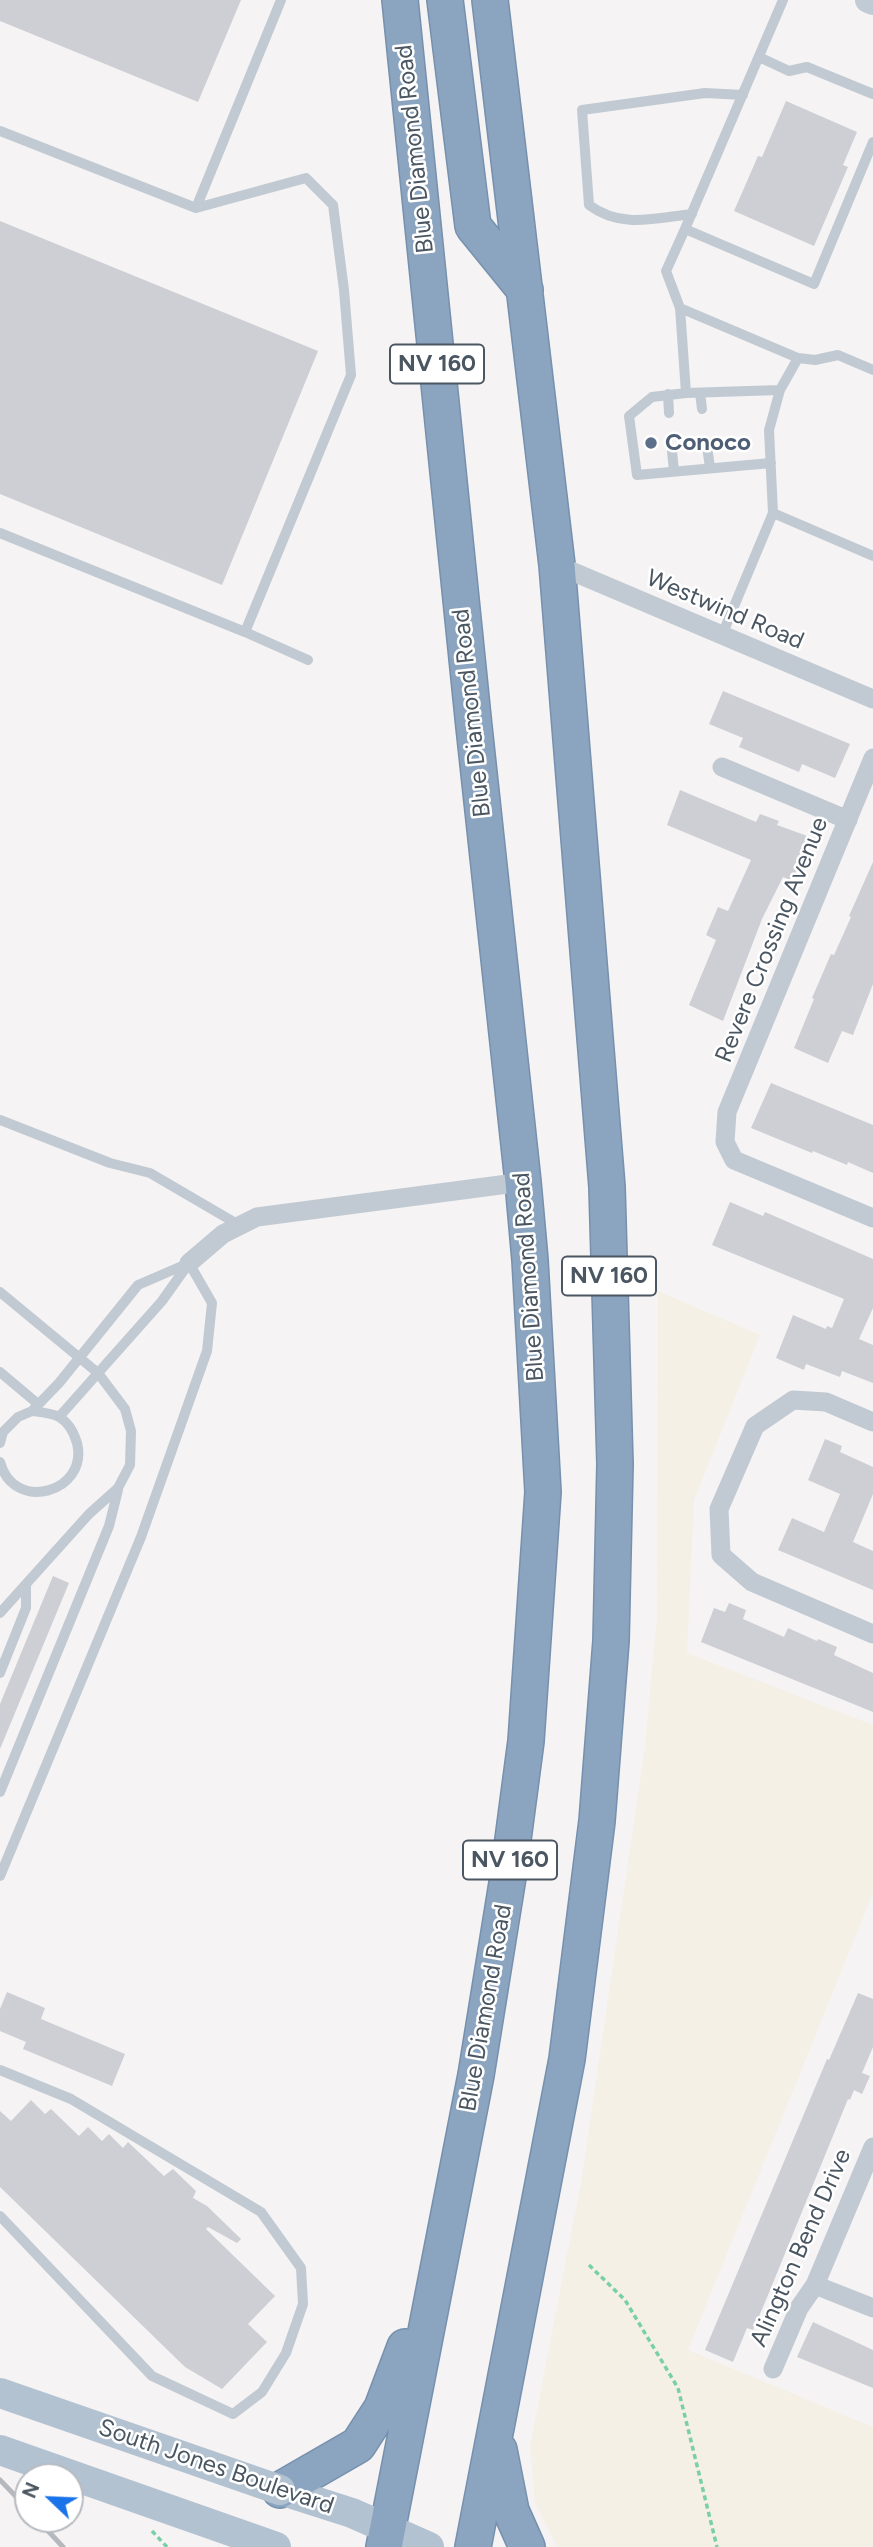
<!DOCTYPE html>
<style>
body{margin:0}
#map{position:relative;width:873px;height:2547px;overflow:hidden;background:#f5f3f3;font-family:Figtree,sans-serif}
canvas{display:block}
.north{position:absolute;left:14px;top:2463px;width:70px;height:70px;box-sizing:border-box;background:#fff;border:2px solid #b7bbc0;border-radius:50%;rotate:293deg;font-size:19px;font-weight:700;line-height:28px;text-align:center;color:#4a5661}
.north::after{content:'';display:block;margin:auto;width:24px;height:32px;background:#1a73e8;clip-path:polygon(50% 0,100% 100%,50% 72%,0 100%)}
</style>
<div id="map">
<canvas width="873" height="2547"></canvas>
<div class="north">N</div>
</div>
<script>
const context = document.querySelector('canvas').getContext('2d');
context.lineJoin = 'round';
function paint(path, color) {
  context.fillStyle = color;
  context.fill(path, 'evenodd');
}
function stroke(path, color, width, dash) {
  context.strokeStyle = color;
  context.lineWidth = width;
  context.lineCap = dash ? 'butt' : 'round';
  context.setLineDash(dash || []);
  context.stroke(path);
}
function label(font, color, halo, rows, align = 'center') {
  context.font = font + ' Figtree,sans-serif';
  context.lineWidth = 5;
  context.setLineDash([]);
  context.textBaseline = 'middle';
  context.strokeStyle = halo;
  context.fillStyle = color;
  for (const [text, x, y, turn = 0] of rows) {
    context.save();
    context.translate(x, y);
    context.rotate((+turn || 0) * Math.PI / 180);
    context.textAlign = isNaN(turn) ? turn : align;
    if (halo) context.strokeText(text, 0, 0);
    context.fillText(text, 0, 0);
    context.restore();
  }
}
paint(new Path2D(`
 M658,1291L760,1335L694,1500L687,1653L873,1725V1893L688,2350L873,2427V2547H557L535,2503L530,2446L581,2183L645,1747L657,1617Z`), '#f5f0e5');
paint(new Path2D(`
 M0,0H241L198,102L0,21Z
 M786,101L857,132L843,165L848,167L814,246L734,211L758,156L762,157Z
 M0,221L318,351L222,585L0,494Z
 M723,691L850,744L835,778L802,764L799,772L739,747L743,738L709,724Z
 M680,790L756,822L760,814L779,821L777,825L810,837L793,881L783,877L762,919L723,1021L689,1005L716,940L706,935L718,907L728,911L751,860L667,825Z
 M873,862V984L853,1035L842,1031L828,1063L794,1048L814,999L812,998L831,954L834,955L851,917L849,916Z
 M771,1083L873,1125V1173L848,1162L847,1165L813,1151L812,1153L751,1128Z
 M730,1202L763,1216L765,1212L873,1259V1308L859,1339L873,1345V1383L842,1371L840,1377L806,1364L804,1370L776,1358L793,1315L826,1329L827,1326L832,1328L844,1299L712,1245Z
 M825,1439L842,1446L840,1452L873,1467V1494L853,1542L873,1551V1590L778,1550L792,1518L824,1532L840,1494L808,1480Z
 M53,1576L69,1583L0,1749V1704Z
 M729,1603L746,1610L743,1619L784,1637L788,1628L817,1641L818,1639L837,1647L834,1655L873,1673V1712L701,1642L714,1608L725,1612Z
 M7,1992L45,2008L41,2019L125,2054L112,2086L23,2049L26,2042L0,2031V2009Z
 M858,1993L873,1999V2047L862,2073L870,2076L862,2094L854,2090L850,2100L848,2099L766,2300L753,2330L747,2328L733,2362L705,2350L827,2059L829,2060Z
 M31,2100L45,2114L51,2109L79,2136L88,2127L102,2141L109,2134L123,2148L128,2142L164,2176L173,2169L196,2191L193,2198L207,2206L241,2239L237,2243L208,2227L206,2229L275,2296L248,2324L267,2342L222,2389L185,2367L0,2187V2111L11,2121Z
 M813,2322L873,2350V2388L797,2357Z`), '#cdcfd5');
const highway = new Path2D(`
 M445,0L473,226L525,290
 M499,2450L511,2511L527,2547
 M280,2490L358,2445L382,2408L405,2347
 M384,2547L476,2075L508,1877L526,1741L543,1492L530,1260L523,1182L474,727L400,0
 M473,2547L567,2059L597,1821L611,1641L615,1464L607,1187L557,565L490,0`);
stroke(highway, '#7690ad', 38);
stroke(new Path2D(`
 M589,2265L625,2300L678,2388L717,2547
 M152,2531L167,2547`), '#7ad0a6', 3.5, [5, 3.5]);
stroke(new Path2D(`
 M783,0L685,229L814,284L873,142
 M759,57L789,71L807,67L873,94
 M0,131L196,208L281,0
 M692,214C655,218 621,229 589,205L582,110L705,93L743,95
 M685,229L666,271L680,308L798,358L780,390L769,430L773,513L722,635
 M680,308L686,393L780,390
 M798,358L815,360L838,355L873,370
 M686,393L652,397L629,416L637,475L771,463
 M700,393L702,409
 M668,394L669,413
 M707,446L710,468
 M672,451L674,471
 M773,513L873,556
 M0,533L245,632L351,375L344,290L333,205L306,178L196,208
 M245,632L308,660
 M0,1120L110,1163L150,1173L239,1225
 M0,1292L98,1373L125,1409L131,1431L130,1465L118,1488L89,1514L0,1613
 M0,1372L38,1404
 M59,1417L162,1301L189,1263
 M0,1443L3,1432L18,1417L32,1411L59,1383L138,1285L189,1263
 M0,1462C14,1514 89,1492 77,1443C74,1433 68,1422 59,1417C52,1413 40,1412 32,1411
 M0,1673L26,1608V1584
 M0,1792L109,1526L118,1490
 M0,1876L141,1537L207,1351L212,1303L189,1263
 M0,2070L71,2099L261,2212L301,2268L303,2304L286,2353L262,2392L233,2414L152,2376L0,2216`), '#c1cad2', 10);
stroke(new Path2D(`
 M557,565L873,699
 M873,758L727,1112L725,1142L734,1160L873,1218
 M722,767L848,820
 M189,1263L223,1234L257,1217L523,1182
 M873,1422L826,1402L793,1400L755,1426L719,1509L721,1555L752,1582L873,1634
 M815,2285L873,2308
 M773,2369L799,2308L815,2285L873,2147`), '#c1cad2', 19);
stroke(new Path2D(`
 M868,0L873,2`), '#c1cbd6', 26);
stroke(new Path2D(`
 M280,2490L352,2513L429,2547`), '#b3c2d1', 30);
stroke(highway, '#8ba5c1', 35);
stroke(new Path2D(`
 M0,2480L28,2509
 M37,2519L63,2547`), '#b5b8bd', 5);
stroke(new Path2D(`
 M0,2393L280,2490
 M0,2450L276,2547`), '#b3c2d1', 30);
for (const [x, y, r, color] of [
 [651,443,7,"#5c6f8a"]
]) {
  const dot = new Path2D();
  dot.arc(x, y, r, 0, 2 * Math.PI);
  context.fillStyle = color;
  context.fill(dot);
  stroke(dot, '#fff', 2.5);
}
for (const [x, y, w] of [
 [437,364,94],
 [609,1276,94],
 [510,1860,94]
]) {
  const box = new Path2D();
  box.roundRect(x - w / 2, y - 19.5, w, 39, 5);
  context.fillStyle = '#fff';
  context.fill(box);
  stroke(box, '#4a5661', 2);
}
label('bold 23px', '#4a5661', null, [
 ["NV 160",437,364],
 ["NV 160",609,1276],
 ["NV 160",510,1860]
]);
label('24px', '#4a5661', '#fff', [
 ["Blue Diamond Road",415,149,-96],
 ["Westwind Road",725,610,23],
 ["Blue Diamond Road",472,713,-96],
 ["Revere Crossing Avenue",772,940,-68],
 ["Blue Diamond Road",529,1277,-94],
 ["Blue Diamond Road",486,2008,-80],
 ["Alington Bend Drive",801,2248,-66],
 ["South Jones Boulevard",216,2467,19]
]);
label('bold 24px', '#4e5e75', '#fff', [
 ["Conoco",665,443]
], 'left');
</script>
